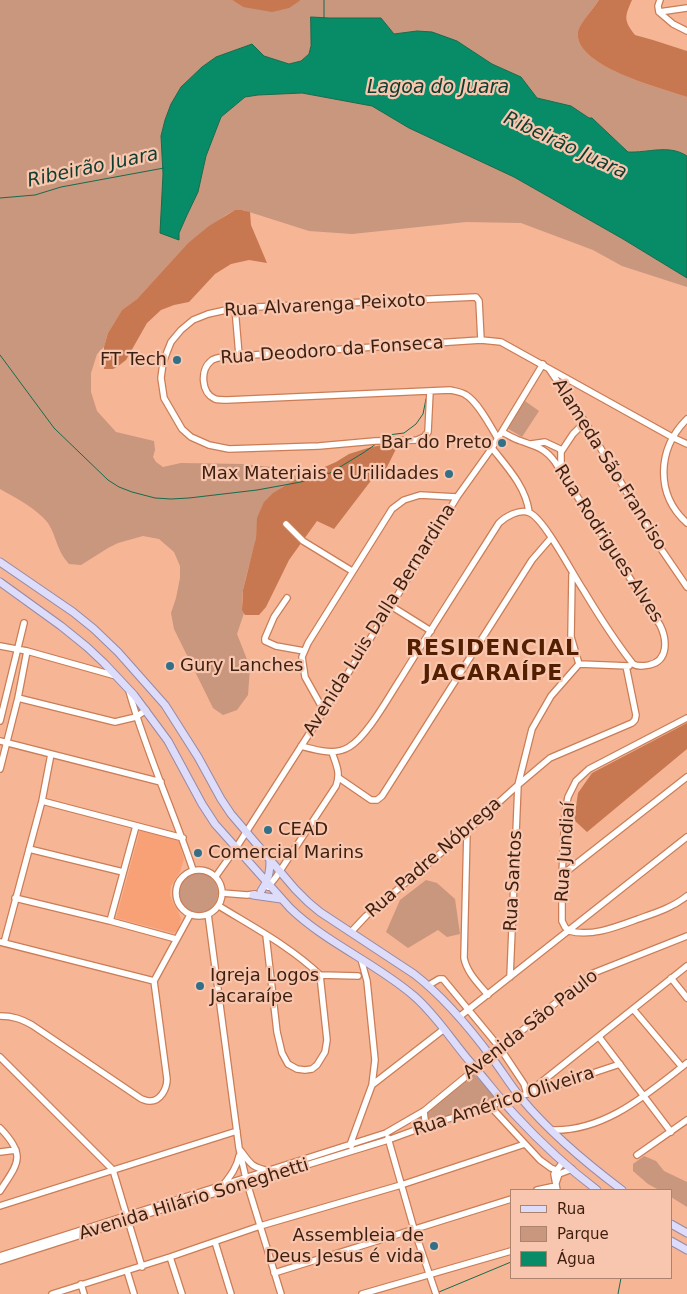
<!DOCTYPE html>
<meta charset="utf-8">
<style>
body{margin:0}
#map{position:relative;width:687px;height:1294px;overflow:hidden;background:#f6b595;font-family:"DejaVu Sans",sans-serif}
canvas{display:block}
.legend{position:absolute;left:510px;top:1189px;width:162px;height:90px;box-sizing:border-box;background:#f8c6ae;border:1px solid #ae836e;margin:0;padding:6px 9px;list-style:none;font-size:15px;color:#3e1f0f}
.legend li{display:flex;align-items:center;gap:10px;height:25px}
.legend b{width:25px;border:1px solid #ae836e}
</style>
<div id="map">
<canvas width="687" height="1294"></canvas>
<ul class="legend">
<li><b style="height:6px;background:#dddcfa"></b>Rua</li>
<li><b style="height:14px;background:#c9967e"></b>Parque</li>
<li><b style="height:14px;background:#088b67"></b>Água</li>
</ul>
</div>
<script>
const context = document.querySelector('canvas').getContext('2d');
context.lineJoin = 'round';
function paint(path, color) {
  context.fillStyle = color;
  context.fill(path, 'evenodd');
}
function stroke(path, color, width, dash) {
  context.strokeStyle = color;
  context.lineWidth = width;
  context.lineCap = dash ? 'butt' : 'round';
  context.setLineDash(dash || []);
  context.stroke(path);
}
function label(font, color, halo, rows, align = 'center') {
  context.font = font + ' "DejaVu Sans",sans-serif';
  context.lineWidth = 4.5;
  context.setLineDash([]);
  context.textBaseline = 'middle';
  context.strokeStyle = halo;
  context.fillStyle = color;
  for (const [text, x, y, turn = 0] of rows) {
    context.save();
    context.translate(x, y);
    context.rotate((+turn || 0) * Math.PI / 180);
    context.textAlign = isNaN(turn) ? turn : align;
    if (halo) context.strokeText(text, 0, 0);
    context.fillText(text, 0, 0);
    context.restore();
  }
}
paint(new Path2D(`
 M140,830L179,841L184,859L180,872L171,886L170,895L173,903L178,911L181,919L179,927L176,932L173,933L116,918Z`), '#f9a176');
paint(new Path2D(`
 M0,0H232L243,7L300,1L301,0H599C594,7 579,25 578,32C573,66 661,88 687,97V156C669,144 648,153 628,152L592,119L589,118L571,106L537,98L521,77L492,64L457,41L417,31L394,34L381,18H329L311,17V46L309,54L301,61L289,64L264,56L251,44L216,57L202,67L181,87L171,105L165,120L161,136L163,174L161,233L179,239V233L187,215L198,192L206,156L221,117L245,97L258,95L302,93L372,106L409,128L514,177L623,239L687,278V287L622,266L593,250L521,223L466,222L352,234L309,231L243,210H235L226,215L188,243L137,299L122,310L108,333L104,347L97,354L91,373V392L97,411L116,432L154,441L155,450L153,457L156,462L163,467L181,463L242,464L271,467L290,473L300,478L295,480L257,518C257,524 257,531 256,538C254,555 236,598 244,613L237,634L250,667L248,695L237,710L223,715L213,708L174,629L171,613L176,598L180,578V566L174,552L159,539L143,536L118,543L108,548L81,565L69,564C56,550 57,537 48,523C36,508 16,498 0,489Z
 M525,401L539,411L522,437L507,428Z
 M178 893a20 20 0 1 1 40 0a20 20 0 1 1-40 0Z
 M426,880L437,883L455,899L460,934L447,937L438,930L408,948L386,932L400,900Z
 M473,1073L495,1096L494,1100L492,1102L423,1124L420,1122L419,1117Z
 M644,1156L656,1161L664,1171L687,1182V1207L671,1197V1190H659L648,1184L633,1171V1164Z`), '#c9967e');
paint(new Path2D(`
 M232,0H301L289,8L272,12L243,7Z
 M599,0H632C625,16 623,20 635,35L653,40L687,51V97C661,88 573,66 578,32C579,24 594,8 599,0Z
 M235,210H242L250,212L251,225L267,263L249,260L231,264L215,274L189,302L174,305L161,310L147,323L126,360L117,367L113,369H104V347L108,333L122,310L137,299L188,243L209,226Z
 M391,443L398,445L380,481L373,478L334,529L317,521L289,560L266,607L259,615H245L242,610L243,590L256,538L257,518L264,502L273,493L295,480L336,462L349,454L368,448Z
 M687,723V749L587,832L574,820L578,793L592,773Z`), '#c87850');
const water = new Path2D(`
 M311,17L329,18H381L394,34L417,31L432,32L457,41L492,64L521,77L537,98L571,106L589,118H592L628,152C648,153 669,144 687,156V278L623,239L514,177L409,128L372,106L302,93L258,95L245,97L221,117L206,156L198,192L187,215L179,233V240L160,233L163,174L161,136L165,120L171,104L181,87L202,67L216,57L252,44L264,56L289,64L301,61L309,54L311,46Z`);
paint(water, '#088b67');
stroke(water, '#186b4d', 1);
stroke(new Path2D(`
 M324,18V0
 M0,198L35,195L61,187L164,168
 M0,355L54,428L108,480L119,487L132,492L155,498L171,499L189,498L257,490L301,482L330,473L363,453L376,444
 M388,435L404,433L416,424L423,414L426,399
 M439,1292L511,1262
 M618,1294L621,1278`), '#186b4d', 1);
const minor = new Path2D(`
 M660,0L658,6L659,12L673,24L687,31
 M659,12L687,8
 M235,308L239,355
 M549,369L585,422L657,543L687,587
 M430,391L428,432L424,437L417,440L375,441L319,446L229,449L209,445L191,437L182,429L164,398L161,378L163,363L167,352L171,342L181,330L193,320L208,314L235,308L476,297L479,301L481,340
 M687,419C657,449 655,494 687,523
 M498,439C491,427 478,402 466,395C462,392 455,391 450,390L227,400C224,400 219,400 215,399C201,393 200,370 211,361C214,358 219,358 222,357L481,340L501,342L672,437L687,444
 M531,444L545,442L560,449L561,452V468
 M492,448C507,467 526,487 529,512
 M561,452L573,434L585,422
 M286,524L303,541L352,571
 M572,575L571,637L579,664
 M287,598L274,617L265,638V641L276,646L304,651
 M391,606L431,631
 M0,646L27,651L116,676
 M579,664L629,666
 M129,691C146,752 173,810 193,870
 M18,698L115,722L136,717L146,710
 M324,711L305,677L302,657L308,643L392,509L404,500L420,495L457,497
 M0,721L24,623
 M0,741L161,782
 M301,746C316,750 335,756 349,747C367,737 389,696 401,678C433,626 466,575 499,523C505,517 520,508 530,513C545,520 573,575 584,591C599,616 615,641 633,664C638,667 643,666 649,665C669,661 667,639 660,625L555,462C545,448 537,447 521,441C514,439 508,435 502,432
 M0,769L18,698L27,651
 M339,778L371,800H377L382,796L532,560L551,538
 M42,801L183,838
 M467,831L464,958C467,973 479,984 488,995
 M29,849L123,872
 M176 893a23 23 0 1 1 46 0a23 23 0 1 1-46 0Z
 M562,875L687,777
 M216,876L236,848L391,606L457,497L492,448L543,364
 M268,887L276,877L336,786C341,772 336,765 332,752
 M222,893L247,895L255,894
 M15,898L110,921L176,939
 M219,906C253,927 291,947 320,975L358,976
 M208,914L239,1148L247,1183L281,1294
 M110,921L136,826
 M569,931L565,927L562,921V875L565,813L568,797L576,781L589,769L687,718
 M569,931C592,937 616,927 638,919C655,913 672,908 687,896
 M351,932L366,916L467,831L518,785L550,758L632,723L635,720L636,715L626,666
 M266,935L277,1032L282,1053L288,1064L297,1069L305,1070L312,1069L317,1065L325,1052L327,1040L320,975
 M0,942L154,981
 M4,943L42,801L51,754
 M510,977L518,785L532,729L551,696L579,664
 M671,978L687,998
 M429,985L439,979H443L500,1048L524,1084L527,1094
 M633,1009L682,1067
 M0,1016C13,1016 21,1019 32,1025L140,1098C141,1099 147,1101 149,1101C160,1102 167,1089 167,1079L154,981L190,915
 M459,1017L687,837
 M599,1037L671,1132
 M0,1057L113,1170L142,1267
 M372,1085L444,1029
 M529,1092L687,966
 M490,1106L540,1160L551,1168L556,1170
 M424,1111L425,1120L429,1125
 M0,1128C27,1156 18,1163 0,1191
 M551,1130C605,1132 647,1094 687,1063
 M388,1138L414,1229L436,1294
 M351,1146L350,1145L372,1085L375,1060L367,981L361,959
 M241,1151C251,1165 252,1167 269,1171
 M0,1152L16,1150
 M637,1155L687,1120
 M556,1183L559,1174L572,1169
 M224,1184C231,1175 237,1167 239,1156
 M537,1190L556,1186
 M557,1190L554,1174L563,1162
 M0,1206L237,1131
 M215,1242L231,1294
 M0,1256L386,1133L424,1111L591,974L687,936
 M170,1257L182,1294
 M0,1261L128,1220L388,1140L429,1125L527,1094L536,1092L620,1064
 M127,1271L134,1294
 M274,1273L511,1199
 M81,1284L84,1294
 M52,1294L170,1257L260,1226L401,1185L525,1144
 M362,1294L511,1251`);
const major = new Path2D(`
 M0,562L73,612L94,629L118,652L165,705L198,757L221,799L231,814L295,889L308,902L320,912L414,974C444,997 469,1027 492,1058C502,1071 510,1085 521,1098C550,1133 586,1163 622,1190
 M0,582L61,626L87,647L104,663L134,695L168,741L202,804L215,824L290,908C326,943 376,963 414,996C436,1015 452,1041 471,1063C486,1080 500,1099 515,1115C540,1142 568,1168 597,1190
 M261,891C268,881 270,873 270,860
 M253,895L281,899
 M671,1224L687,1233
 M671,1241L687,1250`);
stroke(minor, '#ca7d56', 8);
stroke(major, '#968aa6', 9);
stroke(minor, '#fff', 5.5);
stroke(major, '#dddcfa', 7);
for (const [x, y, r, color] of [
 [177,360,5,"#336f86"],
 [502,443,5,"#336f86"],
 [449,474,5,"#336f86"],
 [170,666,5,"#336f86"],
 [268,830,5,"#336f86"],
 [198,853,5,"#336f86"],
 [200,986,5,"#336f86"],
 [434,1246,5,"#336f86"]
]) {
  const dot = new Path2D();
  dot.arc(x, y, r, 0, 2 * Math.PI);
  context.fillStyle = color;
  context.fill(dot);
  stroke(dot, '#f8c6ae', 2);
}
label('18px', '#3e1f0f', '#f8c6ae', [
 ["Rua Alvarenga Peixoto",325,306,-3],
 ["Rua Deodoro da Fonseca",332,351,-4],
 ["Alameda São Franciso",609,465,58],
 ["Rua Rodrigues Alves",608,544,57],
 ["Avenida Luis Dalla Bernardina",380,620,-58],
 ["Rua Jundiaí",566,852,-86],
 ["Rua Padre Nóbrega",434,858,-41],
 ["Rua Santos",514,881,-87],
 ["Avenida São Paulo",531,1025,-38],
 ["Rua Américo Oliveira",504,1102,-18],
 ["Avenida Hilário Soneghetti",194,1200,-17]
]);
label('18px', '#3e1f0f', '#f8c6ae', [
 ["FT Tech",167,360],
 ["Bar do Preto",492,443],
 ["Max Materiais e Urilidades",439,474],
 ["Gury Lanches",180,666,"left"],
 ["CEAD",278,830,"left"],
 ["Comercial Marins",208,853,"left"],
 ["Igreja Logos",210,976,"left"],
 ["Jacaraípe",210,997,"left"],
 ["Assembleia de",424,1236],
 ["Deus Jesus é vida",424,1257]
], 'right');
label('italic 19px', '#0e3d2e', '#f8c6ae', [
 ["Lagoa do Juara",438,88],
 ["Ribeirão Juara",565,146,25],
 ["Ribeirão Juara",93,168,-12]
]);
context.letterSpacing = '1px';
label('bold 22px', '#531f00', '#f8c6ae', [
 ["RESIDENCIAL",493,649],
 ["JACARAÍPE",493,674]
]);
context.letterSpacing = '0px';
</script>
